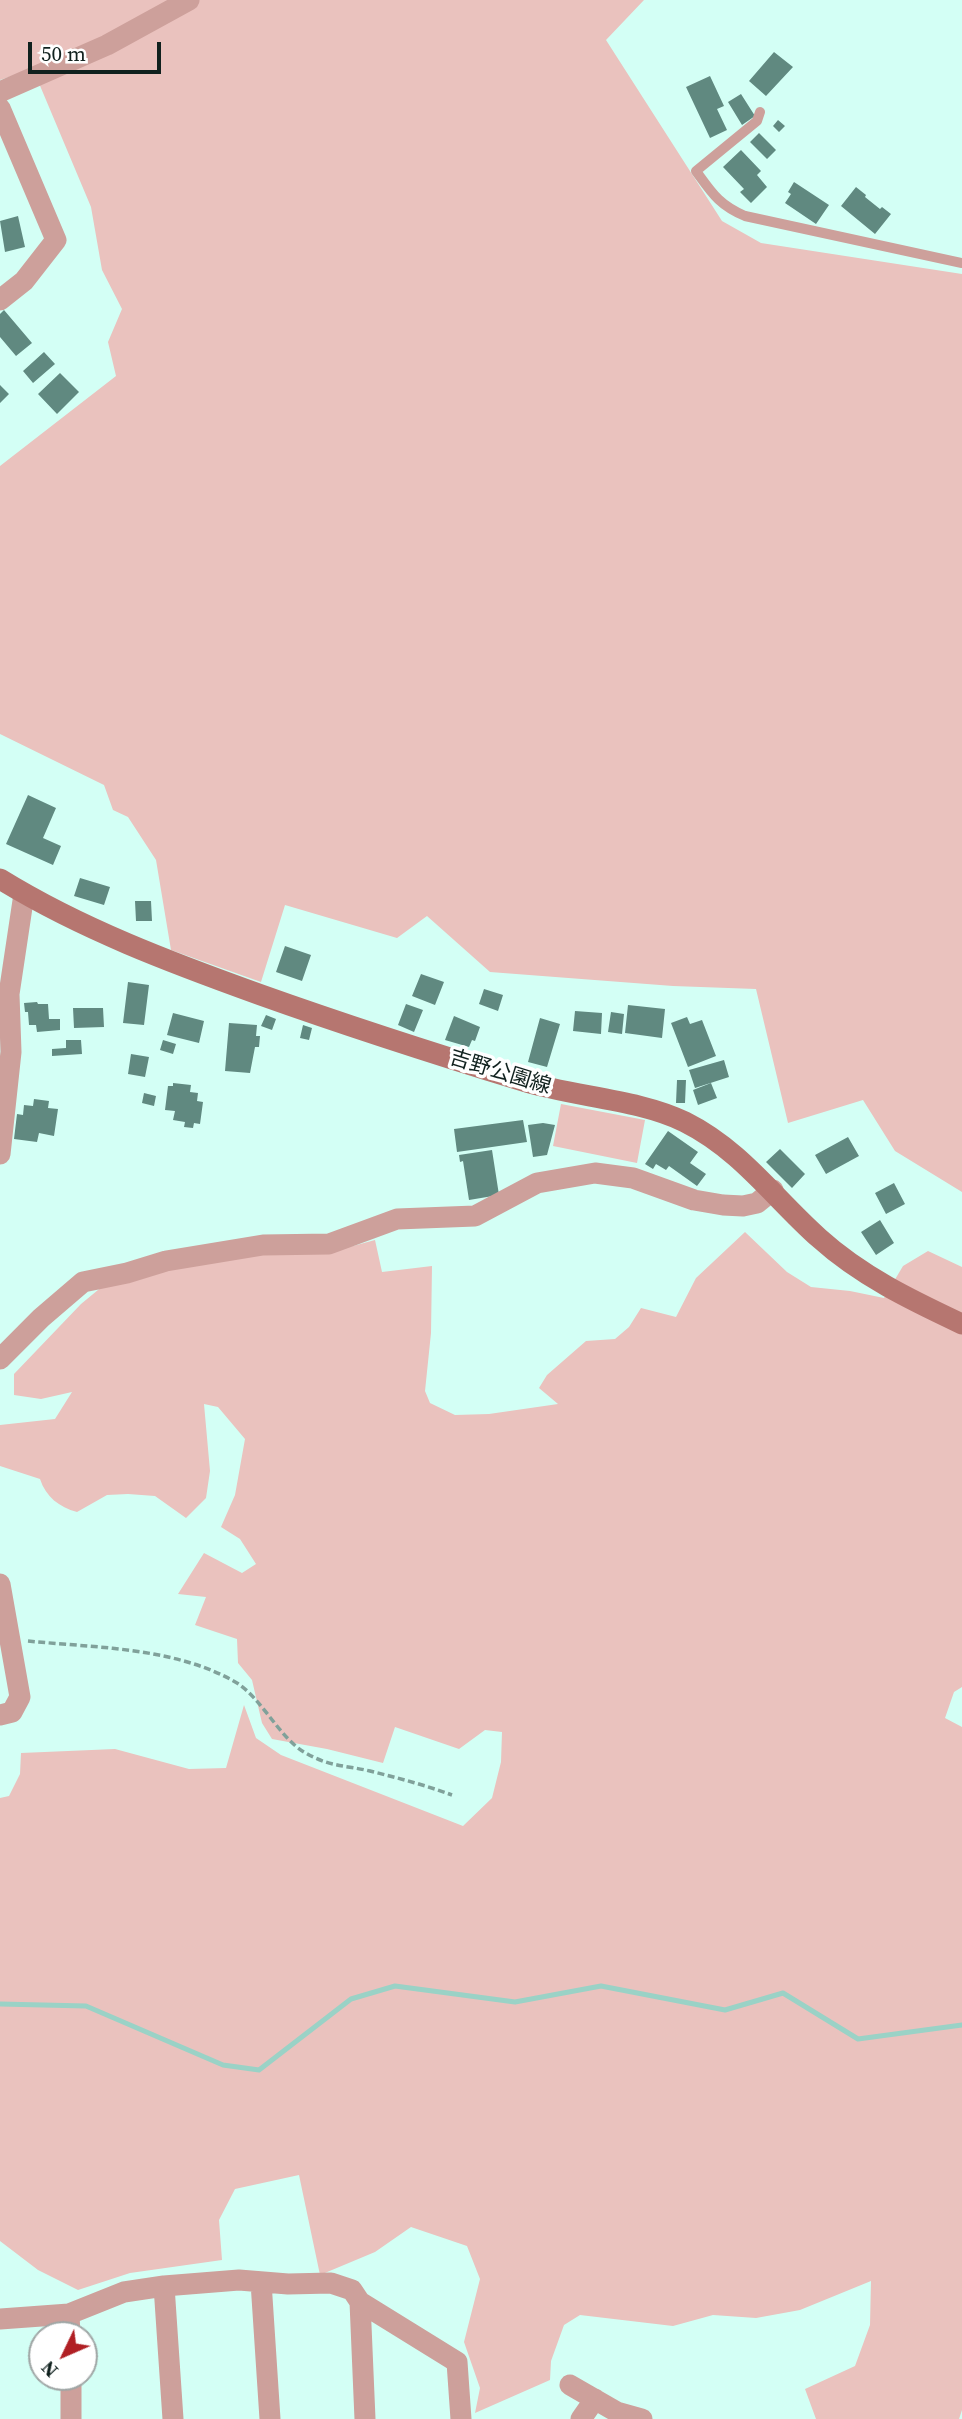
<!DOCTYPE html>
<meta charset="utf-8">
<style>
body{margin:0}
#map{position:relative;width:962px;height:2419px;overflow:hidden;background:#d3fff5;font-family:"Source Serif 4",serif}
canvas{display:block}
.north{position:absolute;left:28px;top:2321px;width:70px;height:70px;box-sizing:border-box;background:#fff;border:2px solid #9fa6a5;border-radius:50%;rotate:226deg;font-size:19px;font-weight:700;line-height:28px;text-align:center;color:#10211e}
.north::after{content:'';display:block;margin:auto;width:24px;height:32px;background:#b01f24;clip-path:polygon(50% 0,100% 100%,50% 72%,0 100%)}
.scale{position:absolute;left:28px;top:42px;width:133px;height:32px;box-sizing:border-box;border:4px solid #10211e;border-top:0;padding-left:9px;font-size:21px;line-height:24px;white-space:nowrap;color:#10211e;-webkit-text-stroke:5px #fff;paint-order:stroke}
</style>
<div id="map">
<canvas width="962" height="2419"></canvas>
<div class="north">N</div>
<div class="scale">50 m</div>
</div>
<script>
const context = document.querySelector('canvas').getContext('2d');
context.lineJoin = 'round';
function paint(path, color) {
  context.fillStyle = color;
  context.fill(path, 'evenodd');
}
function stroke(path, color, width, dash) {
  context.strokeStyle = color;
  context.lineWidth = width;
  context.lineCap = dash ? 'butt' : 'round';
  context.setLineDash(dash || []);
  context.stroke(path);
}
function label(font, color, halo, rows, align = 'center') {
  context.font = font + ' "Source Serif 4","Noto Sans JP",serif';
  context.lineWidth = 7;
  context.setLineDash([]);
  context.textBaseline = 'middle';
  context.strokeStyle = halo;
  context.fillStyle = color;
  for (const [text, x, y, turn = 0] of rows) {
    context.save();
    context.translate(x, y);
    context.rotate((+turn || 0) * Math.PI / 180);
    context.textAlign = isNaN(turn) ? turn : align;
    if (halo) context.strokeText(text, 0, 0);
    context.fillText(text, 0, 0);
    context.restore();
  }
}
paint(new Path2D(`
 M0,0H644L606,40L722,221L761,243L962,274V1192L895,1151L863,1100L788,1123L756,989L673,986L490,972L427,916L397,938L285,905L261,982L171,950L156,860L128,817L113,810L104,785L0,734V466L116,376L108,342L122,309L102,270L91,207L33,69L0,80Z
 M561,1104L645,1120L637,1163L553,1146Z
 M745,1232L787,1272L811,1287L850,1291L884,1298L903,1266L928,1251L962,1267V1687L954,1692L945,1718L962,1727V2410L959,2419H816L805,2389L855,2366L870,2325L871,2281L800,2310L756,2318L713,2315L673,2326L580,2315L564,2325L551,2361L550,2380L475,2413L480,2388L464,2342L480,2279L467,2246L411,2227L375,2252L320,2275L299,2175L235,2189L219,2220L222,2260L130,2273L78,2290L38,2270L0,2241V1798L9,1796L20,1774L21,1753L115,1749L189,1769L226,1768L244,1705L256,1738L281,1755L463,1826L492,1798L501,1762L502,1732L485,1730L459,1749L395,1727L383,1763L327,1749L272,1739L262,1723L252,1680L238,1663L237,1639L195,1625L206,1597L178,1594L204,1553L242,1573L256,1564L240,1539L221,1527L235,1495L245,1439L218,1407L204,1404L210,1471L206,1498L186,1518L155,1496L128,1494L107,1495L77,1512C59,1507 46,1497 40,1479L0,1466V1425L55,1419L72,1392L41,1399L14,1395V1374L81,1304L104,1285L171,1266L258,1254L353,1246L375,1240L382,1272L432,1266L431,1333L425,1391L430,1403L455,1415L489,1414L558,1404L539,1388L547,1375L586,1341L615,1339L629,1327L641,1308L676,1317L696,1278Z`), '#eac2be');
stroke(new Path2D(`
 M0,2004L86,2006L223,2065L259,2070L351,1999L395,1986L515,2002L601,1986L725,2010L783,1993L858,2039L962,2025`), '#9ad2c6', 5);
paint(new Path2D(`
 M774,52L793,67L766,96L749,81Z
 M710,76L724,106L717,109L727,130L710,138L686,87Z
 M741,94L755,116L742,125L728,102Z
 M778,120L785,126L779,132L773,126Z
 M759,133L776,150L767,159L750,142Z
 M741,150L761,171L757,175L767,187L751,203L740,192L744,189L723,167Z
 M794,182L829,205L816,224L785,203L791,194L788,192Z
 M856,187L866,195L865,197L880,209L882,207L891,214L875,234L841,206Z
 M18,216L25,247L5,252L0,221Z
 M4,310L32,343L16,356L0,337V314Z
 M44,352L55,364L33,383L23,371Z
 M60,373L79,392L57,414L38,394Z
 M0,385L9,394L0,403Z
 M28,795L56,808L43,838L61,846L53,865L6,844Z
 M80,878L110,887L104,905L74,896Z
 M135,901H151L152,921H136Z
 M285,946L311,955L302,981L276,972Z
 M421,974L444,982L435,1005L412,996Z
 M128,982L149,985L144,1025L123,1023Z
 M484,989L503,995L498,1011L479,1004Z
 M37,1002L38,1004H48L49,1019H60V1030L37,1032L36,1025H29L28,1012H25L24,1003Z
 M406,1004L423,1010L414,1032L398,1025Z
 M628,1005L665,1009L662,1038L625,1033Z
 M73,1008H103L104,1027L74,1028Z
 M575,1011L602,1013L601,1034L573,1031Z
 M611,1012L624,1014L622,1034L608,1032Z
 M173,1013L204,1021L199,1043L167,1035Z
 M266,1015L276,1019L272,1030L261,1026Z
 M454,1016L480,1027L475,1041L472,1040L469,1047L445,1040Z
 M687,1017L690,1024L702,1020L716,1056L688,1067L671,1023Z
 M540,1018L560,1024L547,1067L528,1062Z
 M229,1023L257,1025L256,1036H260L259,1047H255L250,1073L225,1071Z
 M303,1025L312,1028L309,1040L300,1038Z
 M66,1040H81L82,1054L52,1056V1049L66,1048Z
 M163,1040L176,1044L173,1054L160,1050Z
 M131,1054L149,1057L145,1077L128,1074Z
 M724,1060L729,1077L695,1088L689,1070Z
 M677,1080H686L685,1103H676Z
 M173,1083L191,1085L190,1092L198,1093L197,1101L203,1102L200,1124L194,1123L193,1128L184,1127L185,1122L173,1120L175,1111L165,1110L168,1086H173Z
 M711,1083L717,1098L698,1105L693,1090Z
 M144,1093L156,1096L154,1106L142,1103Z
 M34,1099L49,1101L48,1108L58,1109L54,1136L39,1133L37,1142L14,1139L17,1114L23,1115L24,1105L33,1106Z
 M523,1120L527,1142L457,1152L454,1129Z
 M543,1123L555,1125L547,1155L533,1157L528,1125Z
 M668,1131L698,1152L690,1163L706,1174L697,1186L669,1166L666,1170L656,1164L653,1169L645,1164Z
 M848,1137L859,1156L826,1174L815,1155Z
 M780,1149L805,1174L792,1188L766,1162Z
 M492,1150L499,1195L469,1200L463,1161L460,1162L459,1155Z
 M894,1183L905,1204L886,1214L875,1193Z
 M880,1220L894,1243L876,1255L861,1232Z`), '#608980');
stroke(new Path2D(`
 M28,1641C97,1648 176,1647 237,1683C261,1698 280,1738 304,1752C329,1767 344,1765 370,1771C398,1778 425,1785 452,1795`), '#80a19a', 3.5, [7, 3.5]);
stroke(new Path2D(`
 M760,112L757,121L696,171C712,193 719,205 745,216L962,263`), '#cda09b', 10);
stroke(new Path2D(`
 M0,108L56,240L24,281L0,300
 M0,1154L11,1052L9,994L24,894
 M0,1359L41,1318L83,1282L127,1273L166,1261L263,1245L329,1244L397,1219L475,1216L537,1183L595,1173L633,1178L694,1200L723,1205L743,1206L757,1203L773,1190
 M0,1584L20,1697L12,1712L0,1715
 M261,2282L270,2419
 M360,2302L457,2362L461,2419
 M69,2314L124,2292L164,2286
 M0,2319L69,2314L70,2335
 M71,2377V2419
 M570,2385L617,2412L642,2419
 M173,2419L164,2286L239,2280L288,2284L331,2283L352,2290L360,2302L365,2419
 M581,2419L595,2399`), '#cda09b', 21);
stroke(new Path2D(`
 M0,92L107,45L189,0`), '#cda09b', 21);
stroke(new Path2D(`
 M0,879C81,929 172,963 261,995C348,1026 435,1054 523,1081C574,1097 638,1099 685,1122C741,1150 774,1198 819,1238C861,1276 911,1300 962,1324`), '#b67670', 21);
label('21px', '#10211e', '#fff', [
 ["吉野公園線",500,1073,17]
]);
</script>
